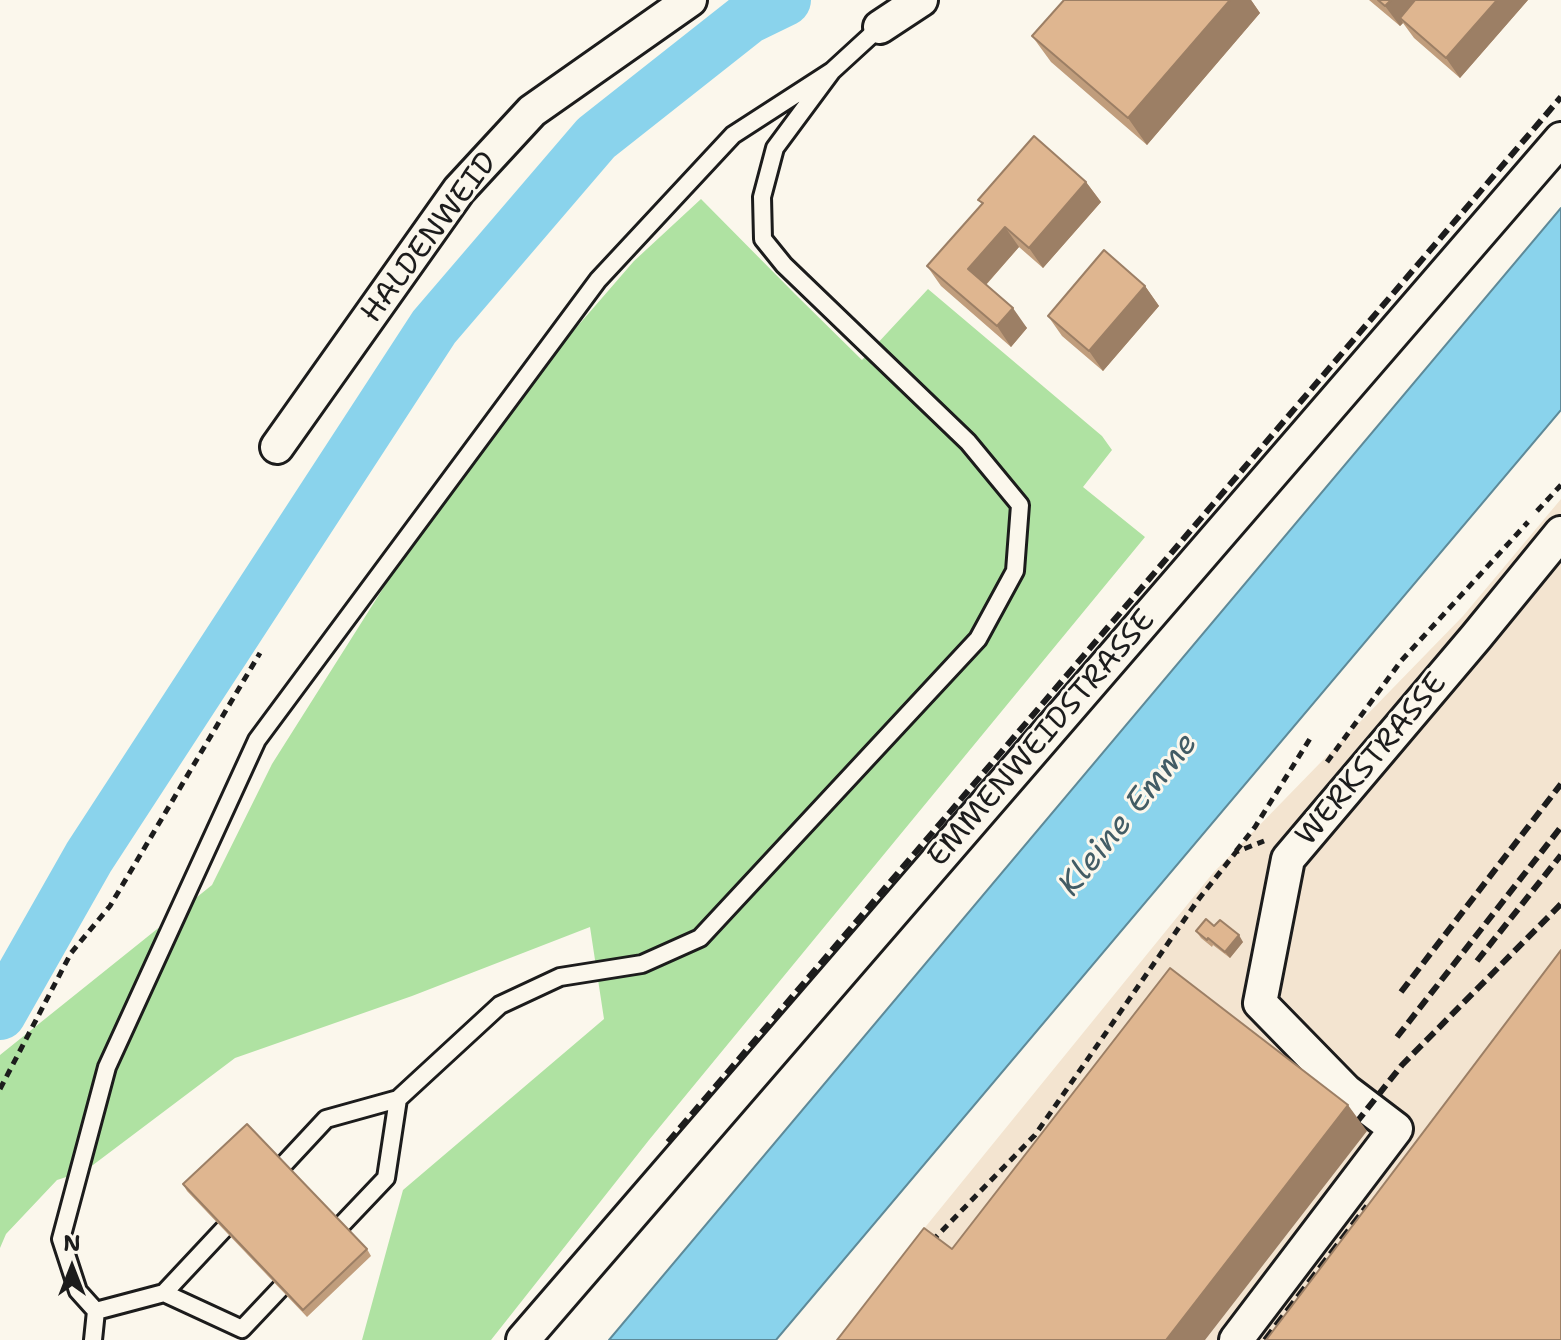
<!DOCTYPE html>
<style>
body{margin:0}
#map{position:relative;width:1561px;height:1340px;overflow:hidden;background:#fbf7ec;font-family:"Shantell Sans",sans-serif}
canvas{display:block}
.north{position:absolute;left:32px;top:1228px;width:80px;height:80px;-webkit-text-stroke:6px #fbf7ec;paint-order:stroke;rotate:0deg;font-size:22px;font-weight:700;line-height:32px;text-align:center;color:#1c1c1c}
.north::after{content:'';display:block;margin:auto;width:28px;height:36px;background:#1c1c1c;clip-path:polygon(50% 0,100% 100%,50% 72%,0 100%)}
</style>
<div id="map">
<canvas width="1561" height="1340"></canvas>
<div class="north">N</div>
</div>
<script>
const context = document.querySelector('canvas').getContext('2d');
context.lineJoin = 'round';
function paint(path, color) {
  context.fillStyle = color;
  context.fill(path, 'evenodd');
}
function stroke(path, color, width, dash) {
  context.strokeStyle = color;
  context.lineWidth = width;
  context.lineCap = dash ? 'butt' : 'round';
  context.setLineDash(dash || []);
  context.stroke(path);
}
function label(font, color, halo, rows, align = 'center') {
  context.font = font + ' "Shantell Sans",sans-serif';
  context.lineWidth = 6;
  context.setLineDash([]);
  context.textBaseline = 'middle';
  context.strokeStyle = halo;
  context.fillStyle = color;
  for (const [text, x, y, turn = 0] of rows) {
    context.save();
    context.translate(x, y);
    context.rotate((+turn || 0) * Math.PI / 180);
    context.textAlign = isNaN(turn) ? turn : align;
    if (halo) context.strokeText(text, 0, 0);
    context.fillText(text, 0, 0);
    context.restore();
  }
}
paint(new Path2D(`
 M1561,499V1340H838L918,1236L1213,873L1463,616Z`), '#f3e4d0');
paint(new Path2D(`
 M701,199L795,294L862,360L928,289L1102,436L1112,450L1083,487L1145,537L649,1140L491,1340H362L403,1190L604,1019L590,927L412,996L235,1058L85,1171L57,1180L6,1234L0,1248V1055L212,885L272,764L394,571L530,381L634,261Z`), '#afe2a2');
const water = new Path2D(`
 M1561,208V410L776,1340H609Z`);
paint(water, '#8ad3ec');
stroke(water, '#5e8a99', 2);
stroke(new Path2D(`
 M0,1014L89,857L434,327L596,138L748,18L785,0`), '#8ad3ec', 52);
const service = new Path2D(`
 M272,1177L326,1119L398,1099L500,1005L560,977L642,964L700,938L978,639L1015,571L1020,505L968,442L784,265L763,239L762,197L775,148L832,71L880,27
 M237,1215L164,1293L96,1311L78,1291L61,1239L107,1067L257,740L598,280L733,135L832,71
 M329,1238L386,1178L398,1099
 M164,1293L242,1329L293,1275
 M93,1340L96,1311`);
const minor = new Path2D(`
 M880,27L921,0
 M277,447L459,190L532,111L690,0
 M523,1340L1561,139
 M1236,1340L1396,1129L1346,1091L1260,1003L1288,859L1476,637L1561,533`);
stroke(service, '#1c1c1c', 22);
stroke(minor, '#1c1c1c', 38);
stroke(new Path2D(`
 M1537,511L1561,485
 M1327,762L1401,661L1528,522
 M1236,851L1255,827L1311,737
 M0,1089L71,953L110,906L260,653
 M932,1241L1035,1135L1198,900L1236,852L1264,841`), '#1c1c1c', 5, [8, 6]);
stroke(service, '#fbf7ec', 16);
stroke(minor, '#fbf7ec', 32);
stroke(new Path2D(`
 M1477,961L1561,855
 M1401,992L1561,784
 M1397,1037L1561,827
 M1356,1123L1402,1065L1561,904
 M668,1142L1561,97
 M1265,1340L1367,1206`), '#1c1c1c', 6, [12, 6]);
paint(new Path2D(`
 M1064,0H1251L1260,13L1147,145L1051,62L1032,36Z
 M1369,0H1528L1460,78L1414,38L1403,23L1400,26Z
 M1086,182L1101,202L1043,268L1019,247L986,285L1027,328L1011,347L941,286L927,266L982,204L978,200Z
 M1145,286L1159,306L1103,371L1062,336L1048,316Z
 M1214,926L1243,942L1230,958L1213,945L1212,947L1201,938L1196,931Z
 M183,1184L367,1249L371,1256L307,1317L187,1191Z`), '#c09d7c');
paint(new Path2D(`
 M1230,0H1251L1260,13L1147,145L1128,118Z
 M1391,0H1423L1400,18L1403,23L1400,26L1385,6Z
 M1497,0H1528L1460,78L1446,58Z
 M1086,182L1101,202L1043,268L1029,248Z
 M1005,227L1019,247L982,289L968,269Z
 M1145,286L1159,306L1103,371L1089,351Z
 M1013,308L1027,328L1011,347L997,326Z
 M1239,935L1243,942L1230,958L1225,952Z
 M1348,1105L1367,1131L1205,1340H1166Z`), '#9c7f65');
const building = new Path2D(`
 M1064,0H1230L1128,118L1032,36Z
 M1378,0H1391L1385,6Z
 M1415,0H1497L1446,58L1400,18Z
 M1034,136L1086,182L1029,248L1005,227L968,269L1013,308L997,326L927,266L983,203L978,200Z
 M1104,250L1145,286L1089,351L1048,316Z
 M1206,919L1214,926L1220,920L1239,935L1225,952L1208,938L1207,940L1196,931Z
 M1561,950V1340H1266Z
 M1170,968L1348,1105L1166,1340H837L924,1228L952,1249Z
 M247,1124L367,1249L303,1310L183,1184Z`);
paint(building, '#dfb690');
stroke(building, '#9c7f65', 2);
label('30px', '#1c1c1c', '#fbf7ec', [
 ["HALDENWEID",430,238,-53],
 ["EMMENWEIDSTRASSE",1042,739,-49],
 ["WERKSTRASSE",1372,760,-50]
]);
label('italic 32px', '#425c65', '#fbf7ec', [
 ["Kleine Emme",1129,815,-51]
]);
</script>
